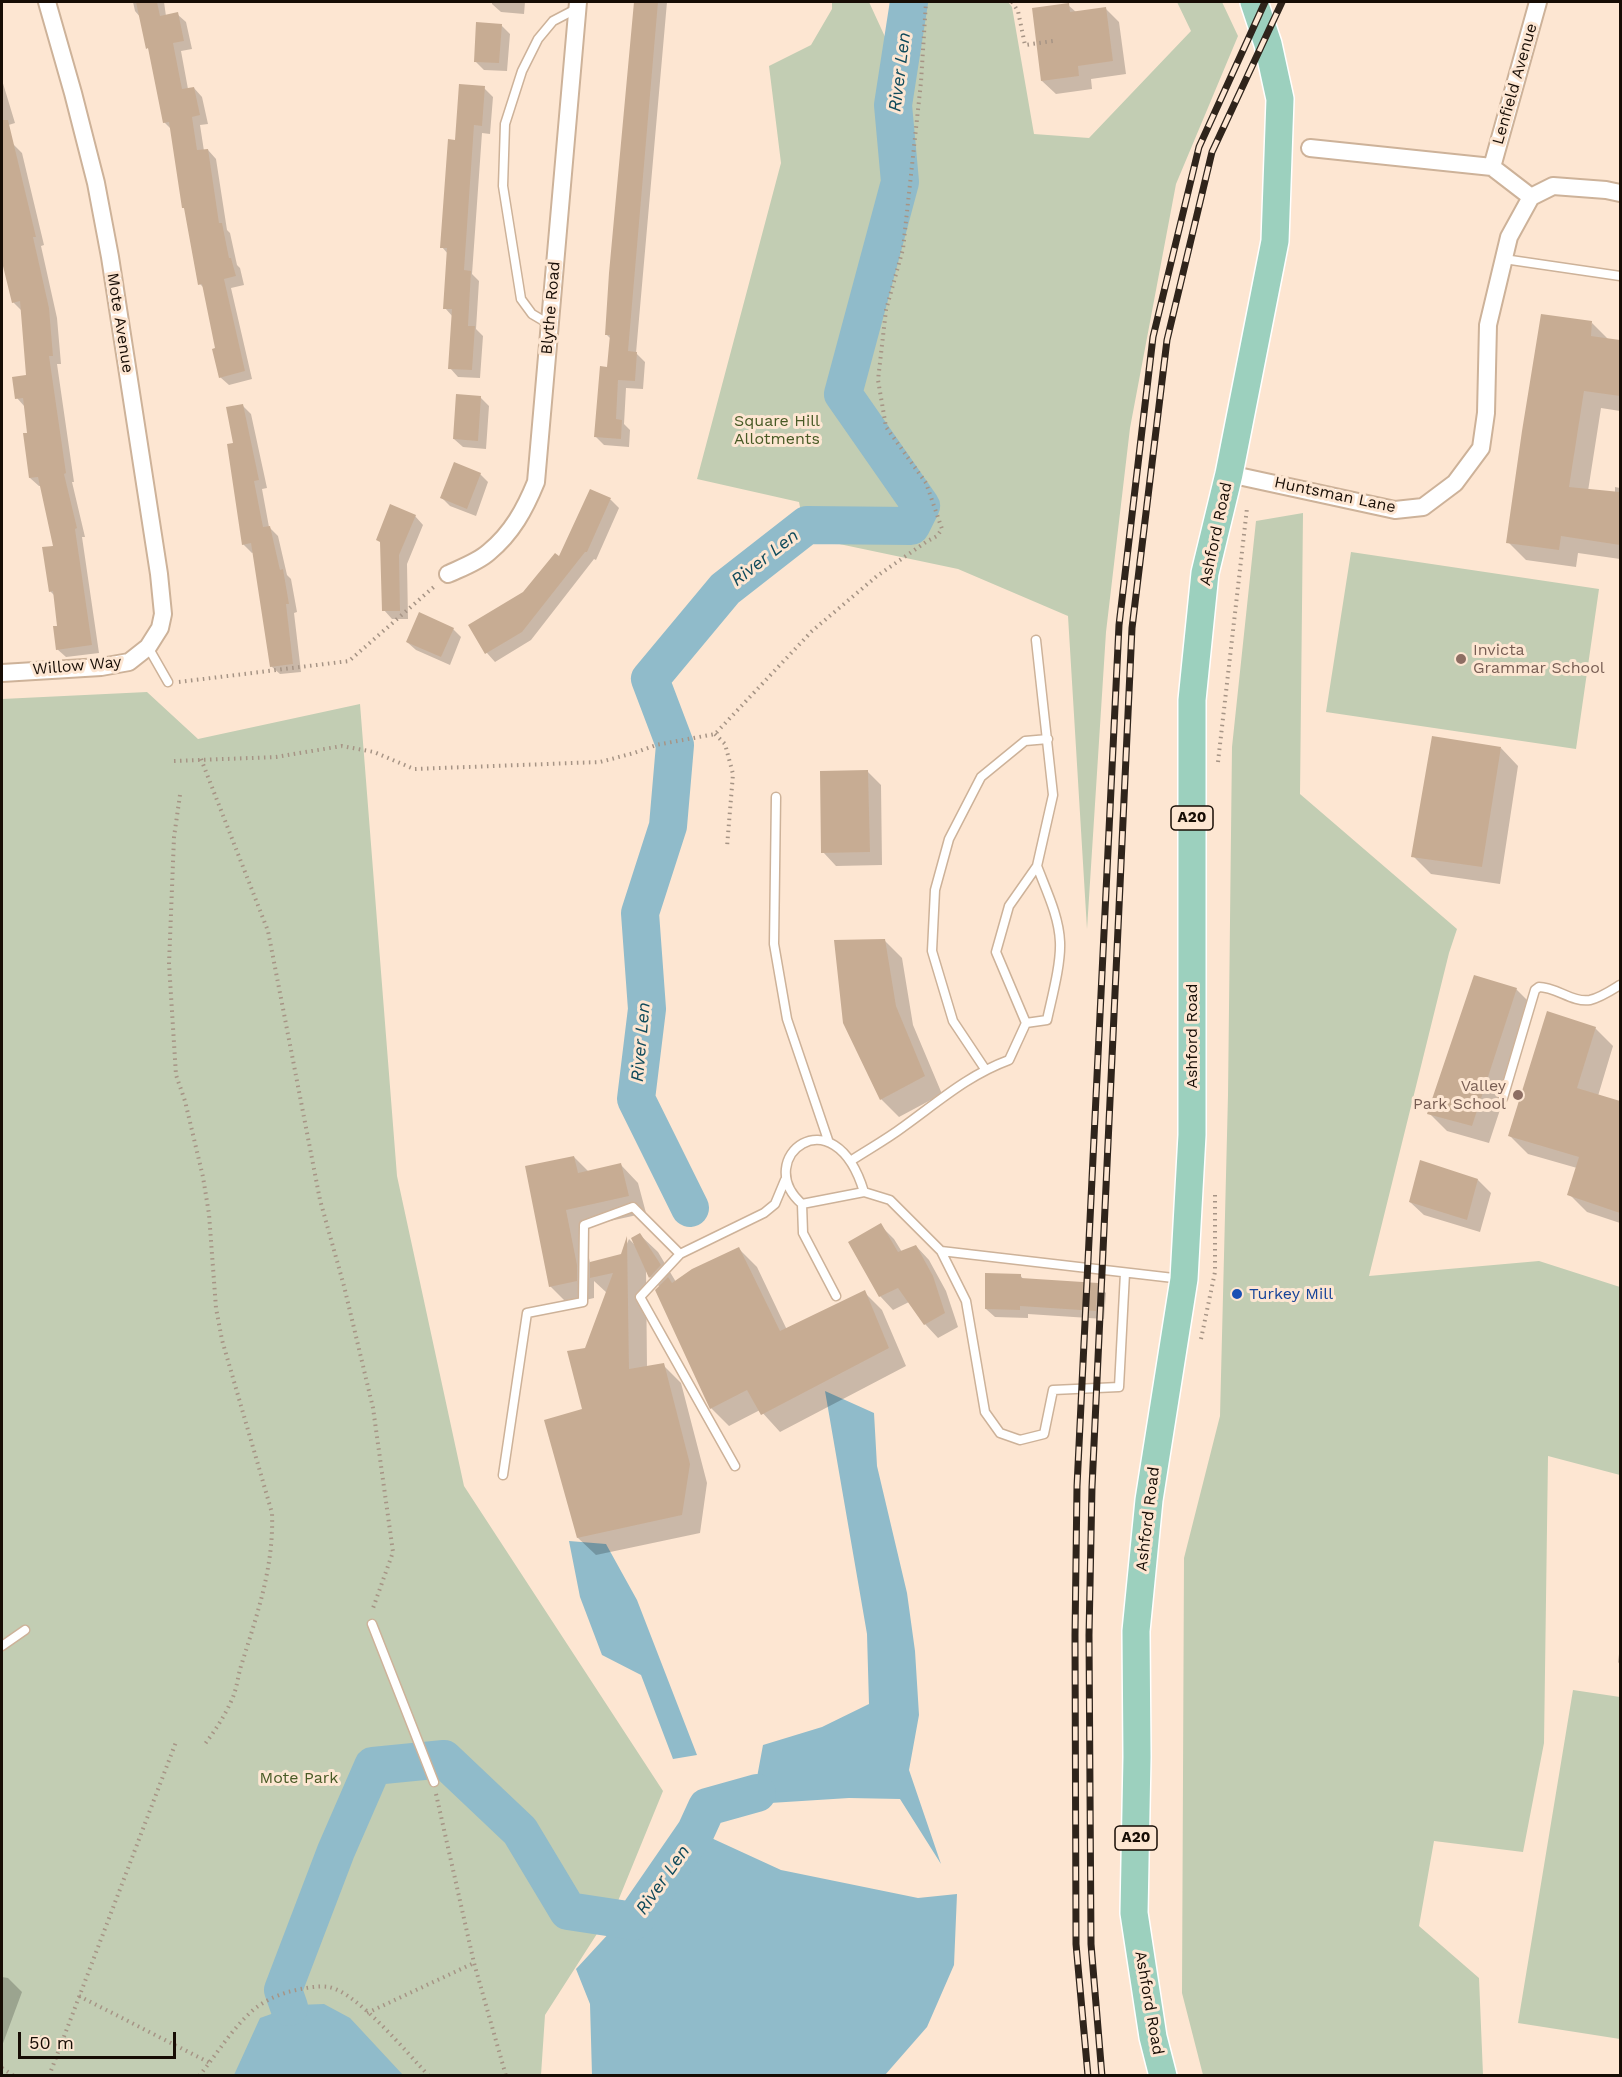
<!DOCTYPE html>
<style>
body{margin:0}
#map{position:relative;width:1622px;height:2077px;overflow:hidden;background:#fde6d2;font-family:"Work Sans",sans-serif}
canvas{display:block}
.frame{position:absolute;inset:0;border:3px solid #170d05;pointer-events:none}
.scale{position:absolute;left:18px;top:2032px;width:158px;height:27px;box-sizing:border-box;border:3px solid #170d05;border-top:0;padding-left:8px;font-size:18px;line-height:21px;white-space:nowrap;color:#170d05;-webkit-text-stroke:4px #fde6d2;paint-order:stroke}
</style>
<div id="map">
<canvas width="1622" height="2077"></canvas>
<div class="frame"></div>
<div class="scale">50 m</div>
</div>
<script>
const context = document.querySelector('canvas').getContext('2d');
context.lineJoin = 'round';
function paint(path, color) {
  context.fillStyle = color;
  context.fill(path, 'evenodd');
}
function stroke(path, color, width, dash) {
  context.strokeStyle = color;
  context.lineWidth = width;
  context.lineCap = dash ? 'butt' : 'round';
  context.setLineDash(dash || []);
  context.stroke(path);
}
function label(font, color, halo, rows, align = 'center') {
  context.font = font + ' "Work Sans",sans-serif';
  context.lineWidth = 6;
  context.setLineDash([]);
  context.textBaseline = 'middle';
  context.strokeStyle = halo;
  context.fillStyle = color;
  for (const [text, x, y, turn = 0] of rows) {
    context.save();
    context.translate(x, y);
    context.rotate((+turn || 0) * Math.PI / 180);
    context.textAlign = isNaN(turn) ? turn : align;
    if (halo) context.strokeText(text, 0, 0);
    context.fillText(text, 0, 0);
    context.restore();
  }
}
paint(new Path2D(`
 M832,2H869L886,39L890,83V131L913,50V2H1008L1012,7L1034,134L1089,138L1191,31L1177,2H1222L1238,36L1176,184L1130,428L1106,632L1087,929L1068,616L958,569L806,537L799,502L697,479L781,163L769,66L811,45L832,9Z
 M1303,513L1300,794L1457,929L1449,953L1369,1276L1539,1261L1620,1287V1475L1548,1456L1544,1743L1523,1852L1434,1841L1419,1926L1479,1978L1483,2075H1203L1182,1993L1184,1558L1220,1416L1228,1095L1232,747L1256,521Z
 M1351,552L1599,589L1576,749L1326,712Z
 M147,692L198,739L360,704L397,1176L464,1486L663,1791L618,1901L545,2015L541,2075H2V699Z
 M1573,1690L1620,1697V2039L1518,2023Z`), '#c2cdb3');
paint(new Path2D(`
 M825,1391L874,1413L877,1466L907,1593L915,1651L919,1715L909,1770L941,1864L900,1799L849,1798L707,1807L701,1794L755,1788L763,1745L822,1727L869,1704L867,1634Z
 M569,1541L606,1544L637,1600L697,1755L673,1759L641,1675L602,1655L580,1597Z
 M696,1831L781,1870L918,1898L957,1894L954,1965L927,2027L885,2075H592L590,2004L576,1969L612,1930L634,1921L676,1859L678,1838Z
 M324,2004L350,2018L403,2075H234L260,2018L297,2005Z`), '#90bbca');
paint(new Path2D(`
 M133,2H164L166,16L177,14L186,22L192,49L181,51L188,89L194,88L202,97L208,124L200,125L204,151L208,150L216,159L227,230L230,233L237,265L240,268L244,285L231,288L252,379L229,385L220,377L217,349L205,289L200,284L186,210L183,207L172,130L164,122L150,50L148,48L141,18L135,11Z
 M492,2H525L524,14L501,12L492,4Z
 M635,2H667L636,353L645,362L643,389L626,388L624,424L630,430L629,447L604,445L596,437L609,369L611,339L606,334L610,273Z
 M1068,5L1076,12L1105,8L1119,22L1126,74L1091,79L1092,89L1056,94L1042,81Z
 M501,25L510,34L507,71L484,70L475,61Z
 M2,80L15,123L2,127Z
 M484,88L493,97L490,134L482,133L472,274L479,281L476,329L483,336L480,378L458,377L450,368L453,317L445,308L448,254L442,247L456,141Z
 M13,144L22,153L44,245L41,246L57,318L61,364H57L74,482H72L85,537H82L99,653L66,657L57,649L59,627L55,596L50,591L55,547L41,486H39L30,478L29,434L25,407L17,398L28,376L22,311L13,302L2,241V147Z
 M1592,323L1609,340L1620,342V411L1601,408L1588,491L1615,493V487L1620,488V559L1578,553L1576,567L1526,560L1508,542Z
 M480,397L489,406L486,449L463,447L454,439Z
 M242,405L251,414L267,488L262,489L269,527L278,536L287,575L291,579L297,612L294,613L301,672L280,674L271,666L254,552L252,553L243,544L234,444Z
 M480,474L488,482L476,516L450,506L442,498Z
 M591,491L611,500L619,508L596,560L594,559L531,640L495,662L487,653L470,625L524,593L560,559Z
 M415,516L423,525L407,564L408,619H392L384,610L382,543Z
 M453,629L461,637L450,665L416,650L407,642Z
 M1501,748L1518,766L1500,884L1431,874L1413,856Z
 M868,772L881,785L882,865L836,866L823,852Z
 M884,940L902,958L913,1025L942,1094L899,1117L881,1099L844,1023Z
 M1516,989L1534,1007L1489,1143L1447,1131L1429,1113Z
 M1595,1028L1613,1046L1598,1096L1620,1102V1223L1587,1212L1569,1194L1577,1168L1528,1154L1510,1136Z
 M574,1157L589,1172L621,1165L638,1183L646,1213L583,1227L590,1263L622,1255L629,1239L635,1245L640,1235L658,1252L676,1282L739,1249L757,1267L787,1330L864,1292L882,1310L906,1366L780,1432L760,1410L729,1426L711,1408L660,1287L650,1277L646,1268L647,1368L663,1365L681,1383L707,1483L700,1533L596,1555L578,1538L586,1349L607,1293L594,1281V1298L568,1304L550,1286Z
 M1478,1180L1491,1193L1480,1232L1424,1215L1410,1202Z
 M880,1225L894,1239L902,1252L916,1246L929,1260L946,1291L958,1327L938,1338L925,1324L909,1302L893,1310L880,1296Z
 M1020,1275L1024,1280L1097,1285L1106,1293L1104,1319L1028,1314V1318L995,1317L986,1309Z
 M1620,1646V1665L1618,1662Z
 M2,1977L8,1978L22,1992L2,2046Z`), '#0003');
stroke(new Path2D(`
 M690,1208L636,1099L647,1009L640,913L668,826L675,745L650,679L725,589L807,525L911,526L921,506L843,394L900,182L893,105L909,2
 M289,2007L283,1990L336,1851L373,1766L444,1759L520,1831L568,1911L634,1921L696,1831L707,1807L757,1793`), '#90bbca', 38);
paint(new Path2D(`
 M136,2H157L160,16L178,12L184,41L173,43L182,89L194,87L200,115L192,117L197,150L208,149L219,223H222L229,258H231L236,276L224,279L245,371L219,378L212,349L215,348L202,284L198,285L184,208H182L169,122L163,123L148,48L146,49Z
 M634,2H658L628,351L637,352L635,381L618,380L616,419L622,420L621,439L594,437L600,366L607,367L610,335H605L609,273Z
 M1069,3L1070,12L1106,7L1113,61L1078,66L1079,76L1041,81L1032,8Z
 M476,22L502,24L499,63L474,62Z
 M459,84L485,86L482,126L474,125L464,270L471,271L468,326H475L472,370L448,369L452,309H443L447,248H440L448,139L455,140Z
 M2,120H8L36,237H33L49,308L53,356H49L66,473L64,474L77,528L75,529L92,645L56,650L53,626H57L53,591L49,592L42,547L53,546L38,477L29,478L23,433H27L23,398L15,399L12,377L26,375L20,301L12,303L2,262Z
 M1541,314L1592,321L1591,336L1620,340V396L1584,391L1569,487L1620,492V545L1561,536L1559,550L1506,543L1522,431Z
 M456,394L481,396L478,441L453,439Z
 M243,404L259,480L254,481L263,527L270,526L280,570L283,569L289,604H286L293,664L270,667L251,543L242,545L227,444L233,443L226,407Z
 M454,462L481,473L467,509L440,498Z
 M590,489L611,498L587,552H585L522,632L485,654L468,625L523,592L555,553L559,556Z
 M390,504L416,515L399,555L400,611H382L380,542L376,540Z
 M419,612L454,628L441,657L406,642Z
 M1432,736L1501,747L1482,867L1411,857Z
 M868,770L870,852L821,853L820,771Z
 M885,939L896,1006L925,1076L880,1100L843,1023L834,940Z
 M1474,975L1517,988L1472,1126L1427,1114Z
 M1547,1011L1596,1027L1577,1088L1620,1101V1213L1567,1195L1579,1157L1508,1136Z
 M574,1156L578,1173L621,1163L629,1196L566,1210L577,1265V1281L549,1287L525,1166Z
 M1420,1160L1478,1179L1467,1220L1409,1202Z
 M881,1223L898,1252L916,1245L933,1276L945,1313L924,1325L898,1288L879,1297L848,1242Z
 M640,1233L661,1265L649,1278L631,1238Z
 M627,1236L629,1369L664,1363L690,1464L682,1515L577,1538L544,1420L582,1409L567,1351L585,1348L613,1273L590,1278V1262L621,1254Z
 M739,1247L780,1331L865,1290L889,1348L761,1415L747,1390L710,1409L655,1290L668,1277L672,1283L692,1269Z
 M985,1273L1021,1274V1278L1098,1283L1096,1311L1020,1306V1310L985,1309Z`), '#c7ac93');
const service = new Path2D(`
 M1504,259L1620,276
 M549,324L532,314L521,299L503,186L505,124L522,71L538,39L553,21L576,9
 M148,647L168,682
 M776,797L774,944L787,1019L828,1140
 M1026,1023L1047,1020C1052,997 1061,964 1060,942C1059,916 1046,890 1037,866
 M985,1069L953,1021L932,951L935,890L949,839L981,777L1025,741L1048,739
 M1503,1098L1535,990L1539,987C1556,987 1573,1003 1590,1000C1600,998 1612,990 1620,985
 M852,1160C869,1149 887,1139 903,1127C938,1102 968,1075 1009,1060L1026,1023L996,952L1009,906L1037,866L1053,795L1036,640
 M864,1192L890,1200L941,1251L1182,1279
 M802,1204L864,1192C834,1092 751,1159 802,1204L803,1233L836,1296
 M941,1251L966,1301L985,1412L1000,1433L1020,1440L1044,1434L1053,1390L1119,1387L1125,1273
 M680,1254L640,1297L735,1466
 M503,1475L527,1313L583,1302L584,1225L633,1207L680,1254L764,1213L775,1204L785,1180
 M372,1624L434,1782
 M2,1646L25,1630`);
const minor = new Path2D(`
 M1310,148L1492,167L1531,197
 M1492,167L1538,2
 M1229,474L1395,510L1423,507L1455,483L1481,448L1486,413L1488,325L1509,237L1531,197L1553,186L1606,190L1620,193
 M448,574C461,568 478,562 489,552C512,533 525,509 536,482L578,2
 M2,673L101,667L129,662L148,647L160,628L163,614L159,574L110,257L96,183L73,93L47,2`);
const primary = new Path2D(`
 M1163,2076L1153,2037L1134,1913L1137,1757L1136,1631L1149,1500L1184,1279L1192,1135V700L1205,573L1229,474L1275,241L1280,99L1268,44L1254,2`);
stroke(service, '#cdb299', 11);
stroke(minor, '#cdb299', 20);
stroke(primary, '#fff', 30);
stroke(new Path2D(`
 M1012,2L1018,11L1025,45L1053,41
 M179,682L349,661L436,585
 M715,734L725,744L733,774L727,847
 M201,759L268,931L320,1200L344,1286L373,1408L393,1552L372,1611
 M174,761L276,757L342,746L374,752L414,769L600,762L634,753L656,745L715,734L812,631L877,576L926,542L937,536L942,529L926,483L886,427L878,380L886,310L903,249L921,82L926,2
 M1218,762L1247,508
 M180,795L174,837L169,964L176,1075L185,1101L203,1177L209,1214L216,1308L222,1340L272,1513C274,1567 257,1615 241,1666C238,1676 237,1687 233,1697C226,1714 216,1729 205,1744
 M1201,1339L1215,1272V1195
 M436,1794L474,1963L506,2076
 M79,1996L210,2063
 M367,2013L474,1963
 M2,2068L14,2076
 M49,2076L176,1742
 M199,2076C217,2054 231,2030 252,2011C262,2002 275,1996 288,1992C300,1989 317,1985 329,1987C358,1993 407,2053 429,2076`), '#a69485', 4, [1.5, 4.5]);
stroke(service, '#fff', 8);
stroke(minor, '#fff', 16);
stroke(primary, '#9cd0be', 27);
const rail = new Path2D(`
 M1088,2076L1076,1944L1075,1635L1077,1486L1119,625L1153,337L1199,147L1265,2
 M1102,2076L1091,1944L1089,1635L1092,1487L1132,628L1167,340L1212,152L1282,2`);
stroke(rail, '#2f241b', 7);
stroke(rail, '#fde6d2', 4.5, [14]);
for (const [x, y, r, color] of [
 [1461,659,6,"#8d6e63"],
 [1518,1095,6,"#8d6e63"],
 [1237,1294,6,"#1a4fb4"]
]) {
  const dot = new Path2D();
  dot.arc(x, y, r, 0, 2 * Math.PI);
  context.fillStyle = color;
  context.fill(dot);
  stroke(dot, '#fde6d2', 2);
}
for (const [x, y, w] of [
 [1192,818,42],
 [1136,1838,42]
]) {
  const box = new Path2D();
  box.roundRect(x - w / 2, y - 12, w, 24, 4.5);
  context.fillStyle = '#fde6d2';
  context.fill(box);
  stroke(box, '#170d05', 1.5);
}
label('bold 15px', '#170d05', null, [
 ["A20",1192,818],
 ["A20",1136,1838]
]);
label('16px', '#170d05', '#fde6d2', [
 ["Lenfield Avenue",1515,84,-74],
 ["Blythe Road",551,308,-85],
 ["Mote Avenue",120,323,81],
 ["Huntsman Lane",1335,495,12],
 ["Ashford Road",1216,534,-78],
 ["Willow Way",77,666,-5],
 ["Ashford Road",1192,1036,-90],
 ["Ashford Road",1148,1519,-83],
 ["Ashford Road",1149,2003,80]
]);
label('16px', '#485a25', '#fde6d2', [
 ["Square Hill",777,421],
 ["Allotments",777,439],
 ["Mote Park",299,1778]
]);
label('16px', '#785e54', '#fde6d2', [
 ["Invicta",1473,650],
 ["Grammar School",1473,668],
 ["Valley",1506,1086,"right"],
 ["Park School",1506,1104,"right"]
], 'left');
label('16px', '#164399', '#fde6d2', [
 ["Turkey Mill",1249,1294]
], 'left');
label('italic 18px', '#0f4a5b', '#fde6d2', [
 ["River Len",900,72,-83],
 ["River Len",765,558,-38],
 ["River Len",641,1042,-85],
 ["River Len",663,1880,-55]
]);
</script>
